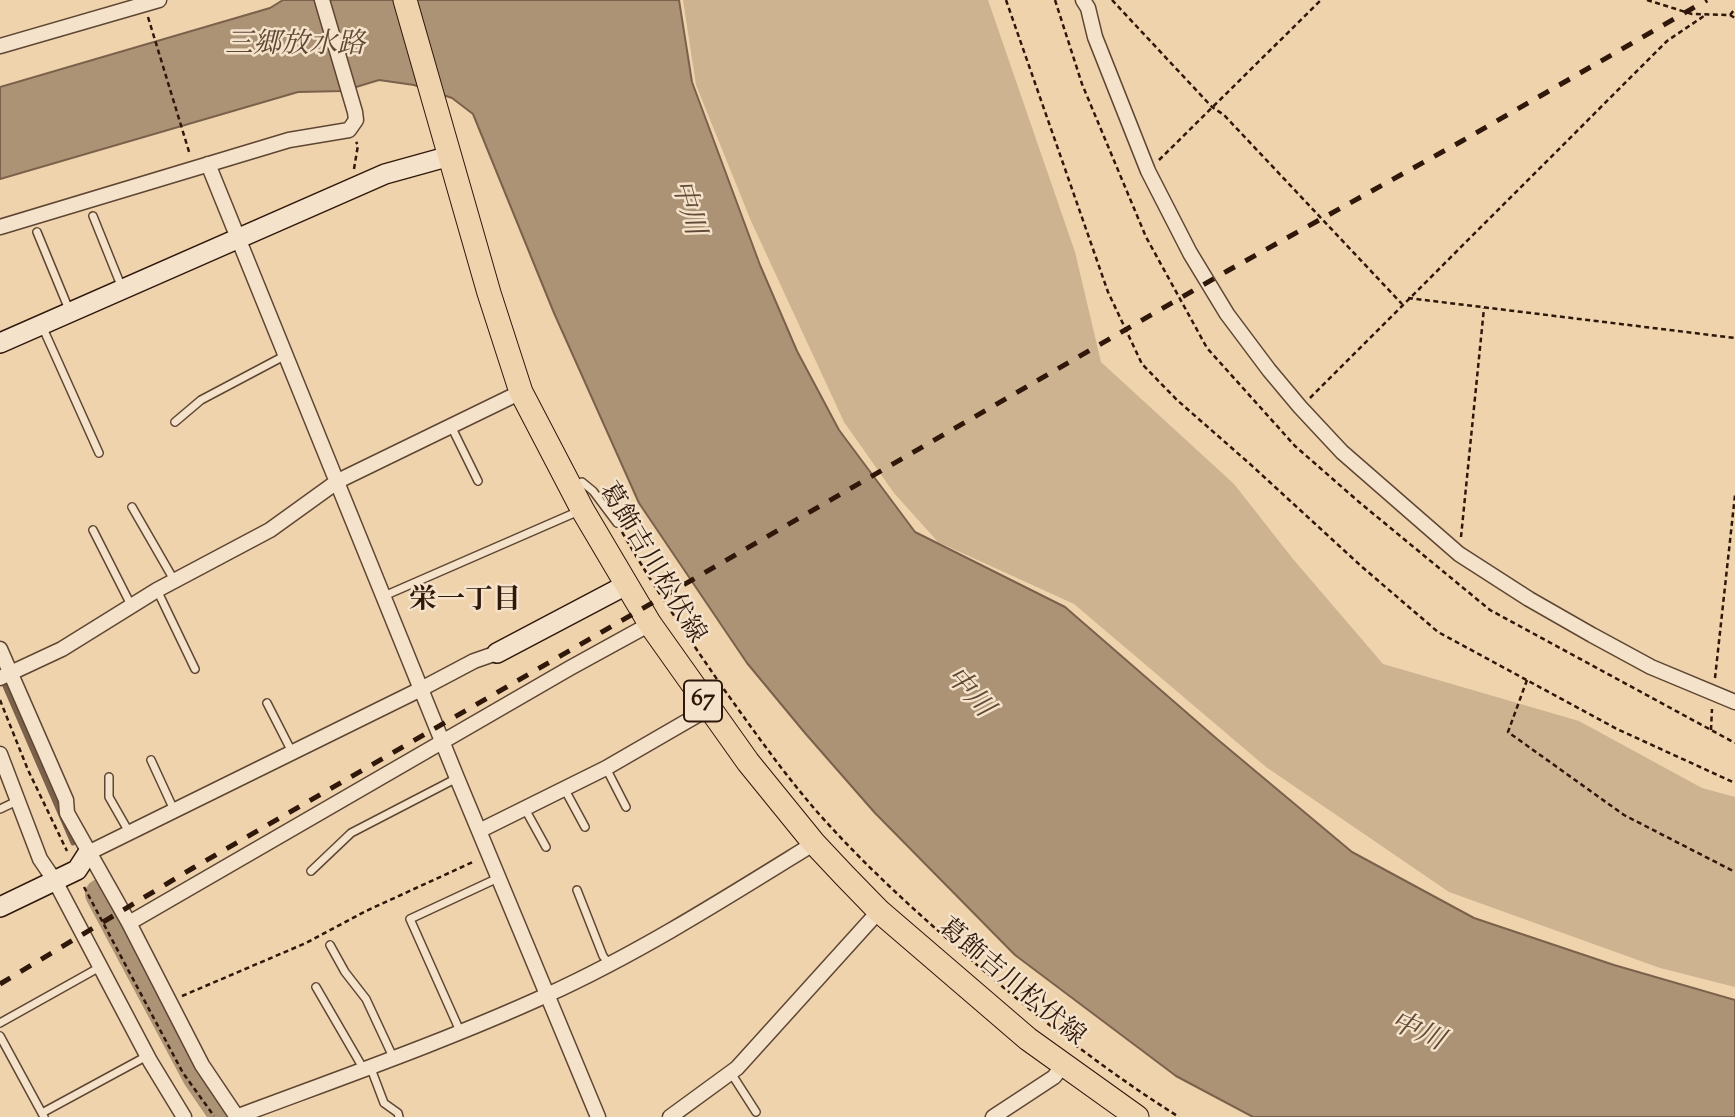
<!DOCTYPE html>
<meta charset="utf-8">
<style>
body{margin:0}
canvas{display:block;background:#eed3ad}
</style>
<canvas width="1735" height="1117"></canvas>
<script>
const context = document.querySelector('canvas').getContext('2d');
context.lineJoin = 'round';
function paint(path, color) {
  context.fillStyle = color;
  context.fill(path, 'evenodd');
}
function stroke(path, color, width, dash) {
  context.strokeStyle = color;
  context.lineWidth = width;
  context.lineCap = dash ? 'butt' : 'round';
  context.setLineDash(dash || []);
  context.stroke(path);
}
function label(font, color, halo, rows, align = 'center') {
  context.font = font + ' "Sorts Mill Goudy","Noto Serif JP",serif';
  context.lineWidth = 5;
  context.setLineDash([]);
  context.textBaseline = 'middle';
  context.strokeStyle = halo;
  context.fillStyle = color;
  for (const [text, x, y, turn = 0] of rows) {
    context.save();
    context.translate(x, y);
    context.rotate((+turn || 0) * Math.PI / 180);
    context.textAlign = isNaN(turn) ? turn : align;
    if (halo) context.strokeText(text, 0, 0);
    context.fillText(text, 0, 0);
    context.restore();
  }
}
paint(new Path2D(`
 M683,0H988L1075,252L1101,362L1234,484L1293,559L1383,664L1579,721L1702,788L1735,797V987L1660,968L1449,892L1266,767L1074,604L938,542L894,493L844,422L751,221L696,85Z`), '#ceb391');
const water = new Path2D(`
 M283,0H679L692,82L760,265L797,351L839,430L915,532L1065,607L1217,739L1352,852L1474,918L1614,965L1735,1000V1117H1253L1176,1076L1015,955L875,813L805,733L747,663L639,503L554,313L473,114L452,98L414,85L379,80L343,91L298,92L0,179V87L270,8Z`);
paint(water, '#ad9376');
stroke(water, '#7b614b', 2);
stroke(new Path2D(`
 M2,679L73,843`), '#7b614b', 5);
stroke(new Path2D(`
 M100,894L197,1076L225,1117`), '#ad9376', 30);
const lane = new Path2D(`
 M93,216L122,288
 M37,232L70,312
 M42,326L99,453
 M175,422L201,400L286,355
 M451,426L478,481
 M574,486L582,482L593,491L617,523
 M132,507L174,580
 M93,530L131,605
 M157,590L195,669
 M384,596L579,511
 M267,703L292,752
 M151,760L174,810
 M606,768L626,807
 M109,777V797L129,832
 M565,790L585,827
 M0,809L19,800
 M525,809L546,847
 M311,871L351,833L457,778
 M577,890L603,956L609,964
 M330,945L345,972L366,999L393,1057
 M316,987L363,1068
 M0,1023L100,967
 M460,1031L410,919L498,878
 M0,1036L44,1117
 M370,1066L384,1103L398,1113L399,1117
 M731,1073L756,1112
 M42,1113L147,1056`);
const street = new Path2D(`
 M1083,0L1088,8L1095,37L1148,171L1190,253L1227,314L1269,370L1300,407L1342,452L1459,554L1529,599L1592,635L1651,667L1735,702
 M0,46L159,0
 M208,164L457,778L598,1117
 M0,227L289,140L349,130L356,120L355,112L322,0
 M0,649L66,800L67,813L129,923L202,1065L237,1117
 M0,678L62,649L157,590L270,530L338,481L521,392
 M0,754L40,859L55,881L150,1061L184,1117
 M479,831L606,768L708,709
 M88,853L421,689L474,661L497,653
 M129,923L570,668L650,624
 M236,1117C340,1078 446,1041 547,995C637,954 721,901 805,849L813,842
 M670,1117L737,1068L879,911
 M993,1117L1054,1077L1063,1065`);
const secondary = new Path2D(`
 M0,343L385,174L450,156
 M497,653L626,585
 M0,907L77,870L88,853`);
const primary = new Path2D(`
 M405,0L489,293L521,392L582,509L650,624L748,762L813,842L844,875L879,911L1028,1039L1137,1117`);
stroke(lane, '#5f4633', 10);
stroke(street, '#5f4633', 17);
stroke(secondary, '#2f170a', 22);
stroke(primary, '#2f170a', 25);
stroke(new Path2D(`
 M1006,0L1108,292L1142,364L1177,400L1250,464L1361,566L1438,632L1617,729L1735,783
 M1055,0L1082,84L1146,237L1207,348L1295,446L1359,502L1490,610L1735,743
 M1112,0L1212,107L1224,115L1402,304
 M1647,0L1692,14L1730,15L1735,18
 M1730,15L1735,9
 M148,17L190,155
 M1159,160L1321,0
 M354,169L358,145L356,142
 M1408,298L1735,338
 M1310,398L1667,41L1704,16
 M622,532C653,586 688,637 723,688C754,731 784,774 819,814C861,861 905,902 952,943C1023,1006 1098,1066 1179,1117
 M1461,537L1484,308
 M1715,678L1735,495
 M1527,680L1508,732L1624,815L1735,872
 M0,700L28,770L67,851
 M1711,730L1712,709
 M84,887L183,1073L214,1116
 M182,996L306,943L366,911L475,861`), '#2f170a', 2.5, [5, 3.5]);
stroke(lane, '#f4e2ca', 7);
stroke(street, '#f4e2ca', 14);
stroke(secondary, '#f4e2ca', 19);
stroke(primary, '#eed3ad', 23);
stroke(new Path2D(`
 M0,984L193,868L1229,270L1462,141L1707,0`), '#2f170a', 5, [12, 12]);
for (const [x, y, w] of [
 [703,701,38]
]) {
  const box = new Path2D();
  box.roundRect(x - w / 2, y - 20.5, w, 41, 5);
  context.fillStyle = '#f4e2ca';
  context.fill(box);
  stroke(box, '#2f170a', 2);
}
label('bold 24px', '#2f170a', null, [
 ["67",703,701]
]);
label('26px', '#2f170a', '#f4e2ca', [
 ["葛飾吉川松伏線",650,564,59],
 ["葛飾吉川松伏線",1010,984,40]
]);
label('italic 28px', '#614935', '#f4e2ca', [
 ["三郷放水路",295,47],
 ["中川",685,208,74],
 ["中川",967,694,48],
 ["中川",1416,1034,24]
]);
label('bold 28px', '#2f170a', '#f4e2ca', [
 ["栄一丁目",465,603]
]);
</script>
